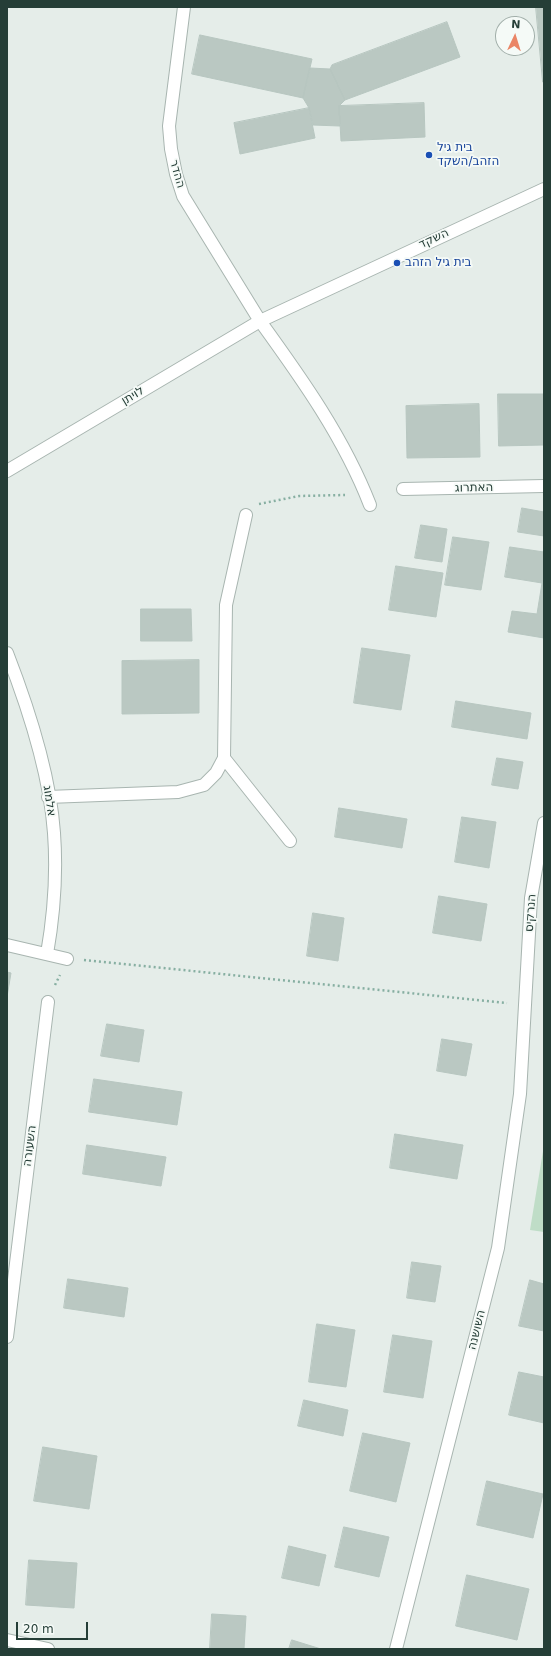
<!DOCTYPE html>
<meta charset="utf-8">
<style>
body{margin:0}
#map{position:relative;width:551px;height:1656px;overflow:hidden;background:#e5ede9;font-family:"DejaVu Sans",sans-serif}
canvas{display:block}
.frame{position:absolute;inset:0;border:8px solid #253e37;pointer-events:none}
.north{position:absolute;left:495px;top:16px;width:40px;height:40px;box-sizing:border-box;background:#f5faf7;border:1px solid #a2afaa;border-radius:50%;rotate:4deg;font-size:11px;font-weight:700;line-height:16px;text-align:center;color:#253e37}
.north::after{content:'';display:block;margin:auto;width:14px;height:18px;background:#ea8566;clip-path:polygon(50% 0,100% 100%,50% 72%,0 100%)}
.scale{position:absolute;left:16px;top:1622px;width:72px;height:18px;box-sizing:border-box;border:2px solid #253e37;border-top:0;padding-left:5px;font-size:12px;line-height:14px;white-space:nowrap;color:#253e37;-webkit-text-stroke:3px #f5faf7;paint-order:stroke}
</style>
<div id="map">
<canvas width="551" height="1656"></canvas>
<div class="frame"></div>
<div class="north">N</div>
<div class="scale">20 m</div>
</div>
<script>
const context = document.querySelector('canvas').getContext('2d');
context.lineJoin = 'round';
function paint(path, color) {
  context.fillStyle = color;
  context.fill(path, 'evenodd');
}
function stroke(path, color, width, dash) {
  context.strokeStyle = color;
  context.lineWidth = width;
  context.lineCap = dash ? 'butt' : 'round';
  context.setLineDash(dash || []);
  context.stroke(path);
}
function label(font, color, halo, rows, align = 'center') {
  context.font = font + ' "DejaVu Sans","Noto Sans Hebrew",sans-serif';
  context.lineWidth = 3.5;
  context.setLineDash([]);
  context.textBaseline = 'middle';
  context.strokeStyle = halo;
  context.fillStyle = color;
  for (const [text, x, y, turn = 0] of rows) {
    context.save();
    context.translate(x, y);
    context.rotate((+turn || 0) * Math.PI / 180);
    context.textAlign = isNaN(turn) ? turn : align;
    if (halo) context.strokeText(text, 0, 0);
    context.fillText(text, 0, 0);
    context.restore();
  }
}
paint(new Path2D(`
 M544,1145V1232L530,1230Z`), '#bfddc7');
const building = new Path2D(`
 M536,7H544V82H543Z
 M447,22L460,57L345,100L330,69L332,65Z
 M200,35L312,59L303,98L192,74Z
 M310,68L330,69L345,100L339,106L340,126L313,125L309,108L303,98Z
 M424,103L425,137L341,141L339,106Z
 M309,108L315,138L240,154L234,123Z
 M498,394H544V445L499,446Z
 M479,404L480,457L407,458L406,406Z
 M522,508L544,512V536L518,532Z
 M421,525L447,529L442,562L415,558Z
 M453,537L489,542L481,590L445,585Z
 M510,547L544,552V638L508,632L512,611L537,614L542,583L505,577Z
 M396,566L443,573L436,617L389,610Z
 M141,609H191L192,641H141Z
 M362,648L410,655L401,710L354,703Z
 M199,660V713L122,714V661Z
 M456,701L531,713L527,739L452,727Z
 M497,758L523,762L518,789L492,785Z
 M339,808L407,819L402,848L335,837Z
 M462,817L496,822L489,868L455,862Z
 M439,896L487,904L481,941L433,933Z
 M313,913L344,918L338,961L307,956Z
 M7,972L11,973L7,997Z
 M107,1024L144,1030L139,1062L101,1056Z
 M442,1039L472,1044L466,1076L437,1071Z
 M94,1079L182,1092L177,1125L89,1112Z
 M395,1134L463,1145L457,1179L390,1168Z
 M87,1145L166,1157L161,1186L83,1174Z
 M412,1262L441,1266L435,1302L407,1298Z
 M68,1279L128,1288L124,1317L64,1308Z
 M530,1280L544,1284V1331L519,1326Z
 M317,1324L355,1330L346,1387L309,1382Z
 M393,1335L432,1341L423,1398L384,1392Z
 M519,1372L544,1377V1423L509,1415Z
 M304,1400L348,1410L343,1436L298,1426Z
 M363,1433L410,1443L396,1502L350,1491Z
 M43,1447L97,1456L89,1509L34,1501Z
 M487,1481L543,1494L533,1538L477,1525Z
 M344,1527L389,1537L379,1577L335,1567Z
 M289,1546L326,1555L319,1586L282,1578Z
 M29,1560L77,1563L74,1608L26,1605Z
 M467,1575L529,1589L517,1640L456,1626Z
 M212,1614L246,1616L244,1649H210Z
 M292,1640L321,1649H289Z`);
paint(building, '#bac8c2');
stroke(building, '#b7c6c0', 1);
const lane = new Path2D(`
 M260,321C302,379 344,438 370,505`);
const street = new Path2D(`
 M184,7L169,126L171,149L176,174L183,196L260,321
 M7,471L260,321L544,189
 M403,489L544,486
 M7,653C28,707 50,775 54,833C57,874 54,914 47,954
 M224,758L226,605L246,515
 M48,797L178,792L204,785L216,773L224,758L290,841
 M7,945L67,959
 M7,1337L48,1002
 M7,1640L48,1649
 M396,1649L498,1248L520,1094L531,898L544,823`);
stroke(lane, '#a8b5b0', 14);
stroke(street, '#a8b5b0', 14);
stroke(new Path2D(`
 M259,504L299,496L345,495
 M84,960L507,1003
 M55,985L60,975`), '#87afa2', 2.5, [2, 3]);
stroke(lane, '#fff', 12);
stroke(street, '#fff', 12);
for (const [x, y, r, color] of [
 [429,155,4,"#1a4fb4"],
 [397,263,4,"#1a4fb4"]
]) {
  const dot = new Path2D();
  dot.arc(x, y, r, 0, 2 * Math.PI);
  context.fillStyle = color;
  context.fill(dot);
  stroke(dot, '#f5faf7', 1.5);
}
label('12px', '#164399', '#f5faf7', [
 ["בית גיל",437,148],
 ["הזהב/השקד",437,162],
 ["בית גיל הזהב",405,263]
], 'left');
label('12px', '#253e37', '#f5faf7', [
 ["ההדר",177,174,74],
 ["השקד",434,239,-25],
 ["לויתן",133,396,-31],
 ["האתרוג",474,488,-1],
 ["אלמוג",49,801,81],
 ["הנרקיס",531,913,-86],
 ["השעורה",30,1146,-83],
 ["השושנה",477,1330,-76]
]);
</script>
